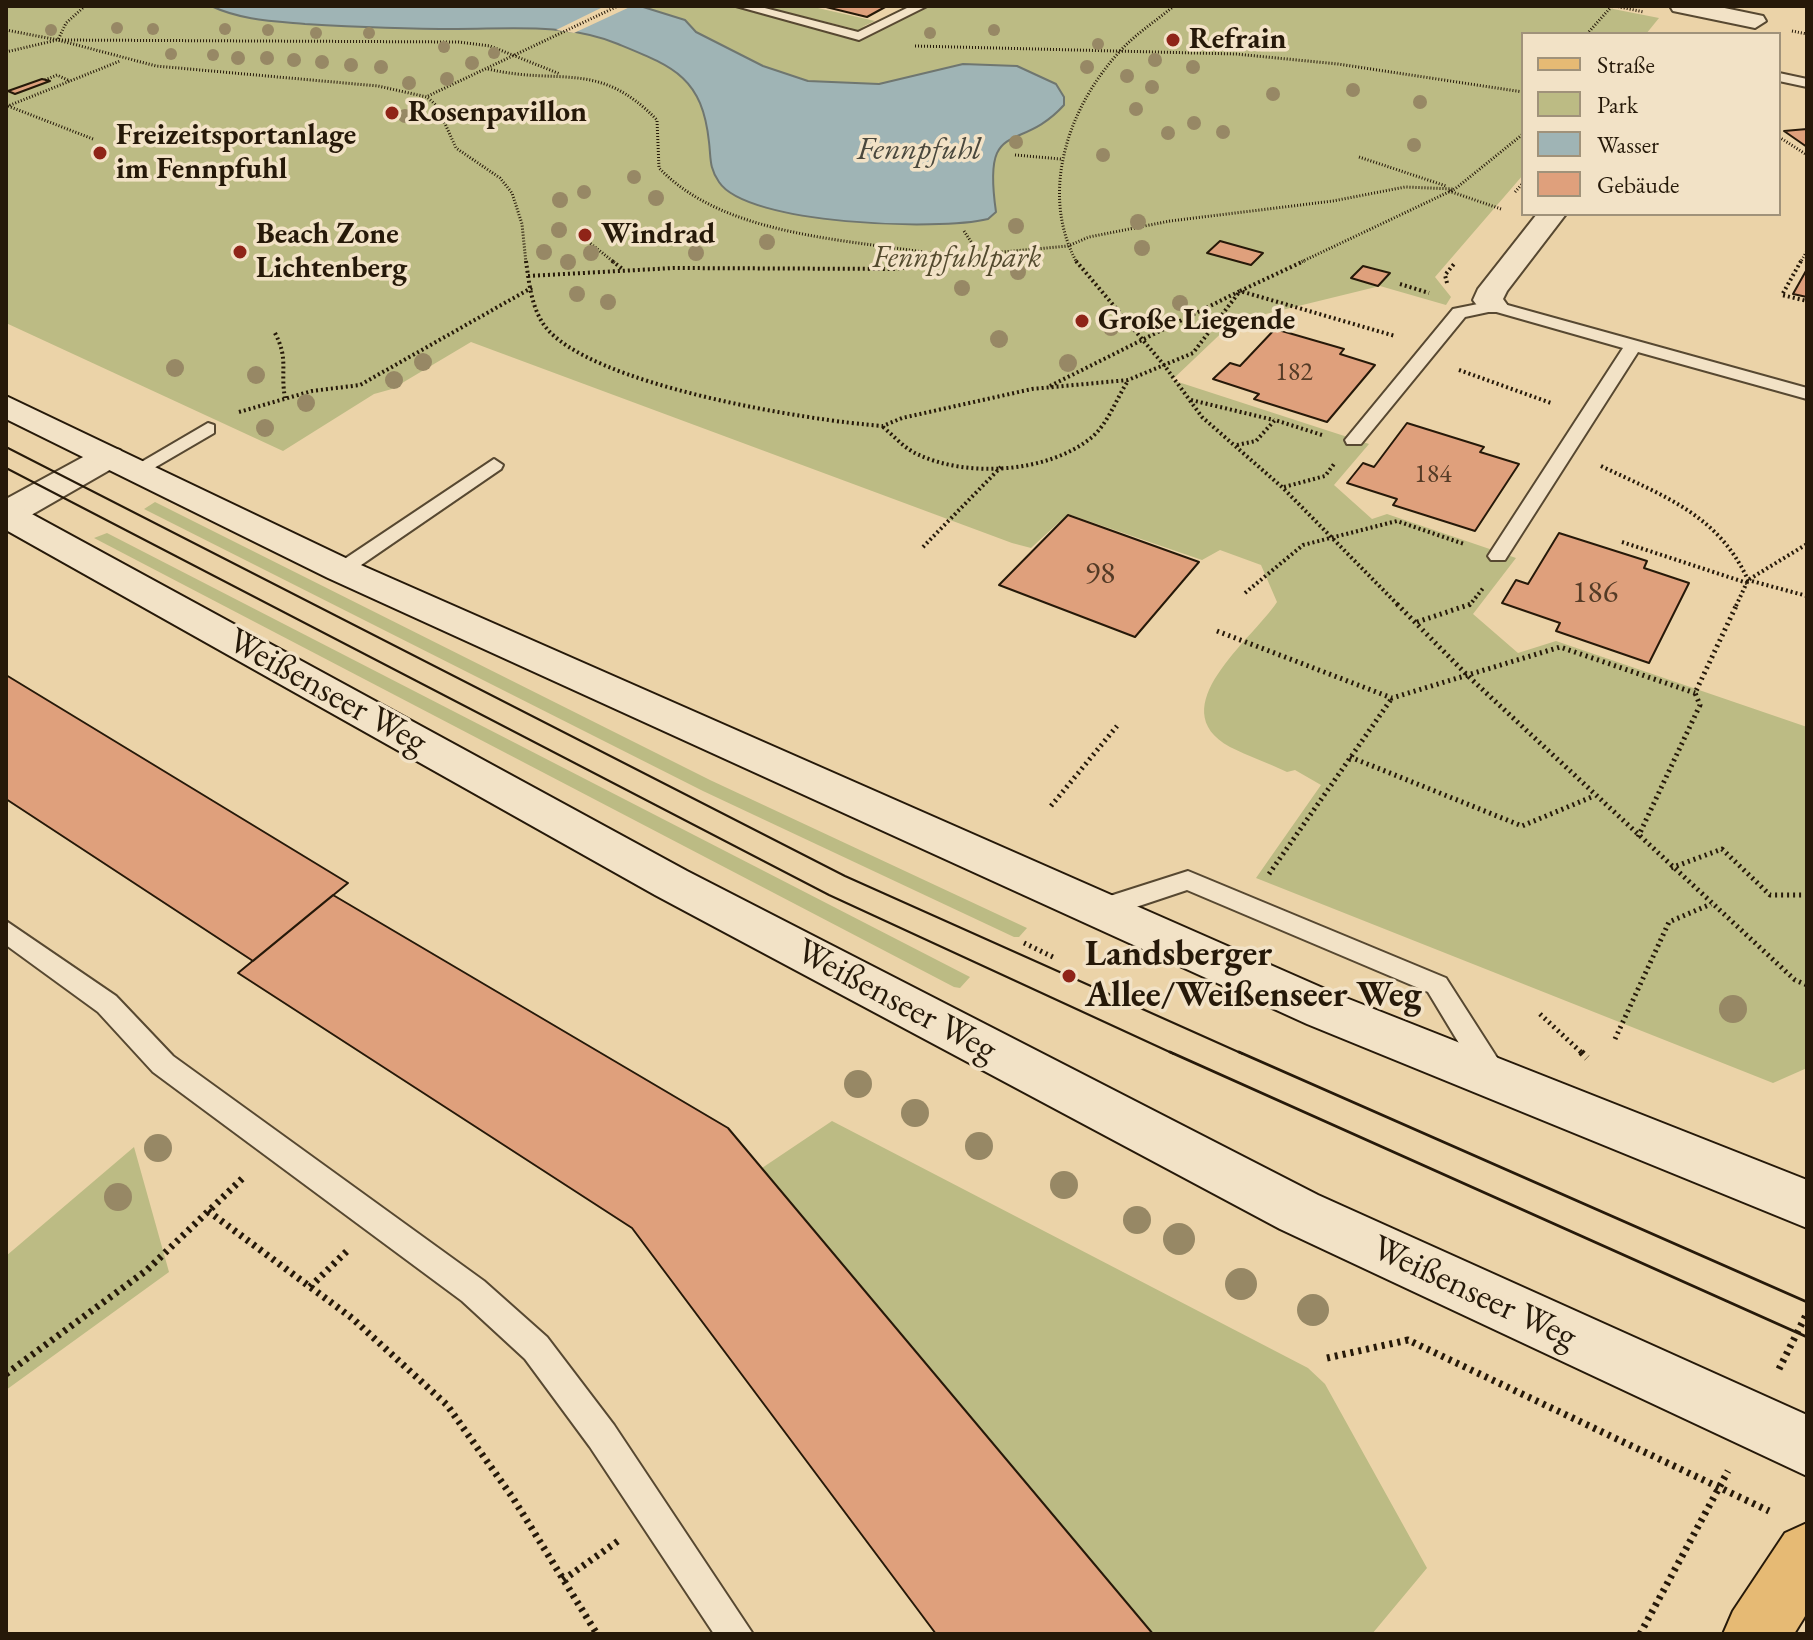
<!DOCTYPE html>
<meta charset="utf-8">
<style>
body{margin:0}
#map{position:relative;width:1813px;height:1640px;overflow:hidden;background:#ebd3a8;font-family:"EB Garamond",serif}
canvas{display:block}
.frame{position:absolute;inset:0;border:8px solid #261909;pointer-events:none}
.legend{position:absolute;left:1521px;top:32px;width:260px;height:184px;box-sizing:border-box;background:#f2e2c6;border:2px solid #a0927a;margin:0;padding:10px 14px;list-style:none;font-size:24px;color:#261909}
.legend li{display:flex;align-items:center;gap:16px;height:40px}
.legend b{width:40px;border:2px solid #a0927a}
</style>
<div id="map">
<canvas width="1813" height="1640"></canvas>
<div class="frame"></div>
<ul class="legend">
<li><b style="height:10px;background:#e6ba74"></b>Straße</li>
<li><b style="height:22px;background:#bcbb84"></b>Park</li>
<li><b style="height:22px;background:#9fb4b5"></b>Wasser</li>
<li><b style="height:22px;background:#dfa07c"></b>Gebäude</li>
</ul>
</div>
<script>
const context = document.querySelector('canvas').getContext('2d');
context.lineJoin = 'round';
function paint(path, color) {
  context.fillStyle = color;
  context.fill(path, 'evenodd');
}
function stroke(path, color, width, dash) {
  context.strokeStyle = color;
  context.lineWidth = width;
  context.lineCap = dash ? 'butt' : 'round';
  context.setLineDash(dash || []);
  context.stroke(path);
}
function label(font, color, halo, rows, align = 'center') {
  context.font = font + ' "EB Garamond",serif';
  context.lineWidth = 7;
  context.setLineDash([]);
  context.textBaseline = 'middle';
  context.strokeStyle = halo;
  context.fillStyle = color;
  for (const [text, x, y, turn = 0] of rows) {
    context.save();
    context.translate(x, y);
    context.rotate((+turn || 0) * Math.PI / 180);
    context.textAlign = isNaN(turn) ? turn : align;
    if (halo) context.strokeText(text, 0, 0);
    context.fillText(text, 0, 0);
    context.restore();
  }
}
paint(new Path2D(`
 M6,6H755L846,29L851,28L761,6H809L875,21L862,27L883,22L911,6H1598L1659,18L1646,34H1523V175L1435,277L1451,297L1446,305L1380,286L1233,322L1172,380L1369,444L1334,485L1372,519L1387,514L1516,558L1473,614L1518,653L1556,641L1807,727V1068L1773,1083L1256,878L1321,785L1295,770L1287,772C1268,763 1248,756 1230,747C1160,708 1252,640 1277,602L1261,565L1220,550L1202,560L1068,514L1031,548L1012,543L471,342L392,389L374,394L283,451L6,323Z
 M155,502L710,780L1027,928L1019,937H1014L703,791L144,509Z
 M107,533L970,977L960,988L954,987L94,538Z
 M832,1121L1308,1368L1325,1384L1427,1568L1372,1634H1153L762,1168Z
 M134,1147L169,1272L6,1390V1256Z`), '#bcbb84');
const water = new Path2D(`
 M211,6H640L685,20L696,32L763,66L808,81L879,84L963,64L1017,66L1056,84L1064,97V105C1019,155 982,115 996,212L988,219C940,231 747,225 719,182C709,168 711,158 709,142C702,77 674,67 618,44C567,23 511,29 457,29C406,29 356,27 305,24C272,21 241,20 211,6Z`);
paint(water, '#9fb4b5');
stroke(water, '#6f7670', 2);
paint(new Path2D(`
 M605,6H632L574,33L556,30Z`), '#ebd3a8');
const building = new Path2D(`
 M822,6H887L867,17Z
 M42,79L50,81L15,94L8,91Z
 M1807,129V147L1784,131Z
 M1220,241L1263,253L1251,265L1207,253Z
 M1363,266L1390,273L1378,286L1351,278Z
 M1807,269V297L1793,294Z
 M1275,329L1344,349L1340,354L1375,365L1327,422L1254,399L1259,394L1213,379L1230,363L1240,366Z
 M1407,423L1484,447L1480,452L1519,464L1475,531L1393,505L1397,499L1347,483L1363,463L1374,467Z
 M1068,515L1199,562L1135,637L999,585Z
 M1559,533L1647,561L1644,568L1689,583L1649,663L1556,631L1560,623L1502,603L1516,580L1528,584Z
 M6,675L348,883L253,961L6,799Z
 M333,895L728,1128L1153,1634H936L632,1228L238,973Z`);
paint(building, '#dfa07c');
stroke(building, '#261909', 2);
const service = new Path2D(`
 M736,6H757L858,32L911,6H927L859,40Z
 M1779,73L1807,79V87L1779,81Z
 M1493,301L1807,388V399L1638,352L1505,560H1491L1488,556L1623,348L1493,311L1465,317L1361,444H1347L1345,440L1453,309Z
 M208,423L214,425V433L142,475L135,477L126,471Z
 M494,459L503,465L501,469L348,574H334L331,570L334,566Z
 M1188,871L1446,978L1503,1067L1507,1075L1503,1083L1493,1086L1483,1083L1428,992L1187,890L1100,919L1091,916L1087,909L1091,902Z
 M6,921L116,996L173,1056L484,1281L547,1337L614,1425L753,1634H714L590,1447L525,1359L462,1301L153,1072L98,1012L6,945Z`);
const minor = new Path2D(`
 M1670,6H1715L1763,16L1766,21L1755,28L1673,11Z
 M1537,214H1566L1507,291L1503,299L1508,306L1504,312H1482L1473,300L1478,289Z
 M108,447L120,450L125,457L120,464L19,522L6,525V499L96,450Z`);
const secondary = new Path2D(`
 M6,396L354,562L1341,996L1807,1180V1228L1307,1024L328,578L6,419Z
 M6,504L19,507L687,871L1318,1195L1807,1415V1476L1280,1229L655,895L6,530Z`);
const primary = new Path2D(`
 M1807,1523V1613L1794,1634H1723L1733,1611L1785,1533Z`);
stroke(service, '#574831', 4);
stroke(minor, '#574831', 4);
stroke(secondary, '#261909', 4);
stroke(primary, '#261909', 4);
stroke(new Path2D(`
 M85,6L66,23L58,40L156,66L378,86L427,97L437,106L456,148L500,178L512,193L522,224L526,263
 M1615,6L1644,12
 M6,30L58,40L459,42L490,46L560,74
 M1792,31L1807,34
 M1587,34L1612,6
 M915,46L1236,54L1338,64L1523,92
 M6,52L57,40
 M488,69C560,86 598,59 657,120L659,168C727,239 855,239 947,256
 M45,80L57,75L70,81
 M428,96L618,6
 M1779,137L1807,155
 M93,139L8,106L120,61
 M1015,155L1061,159
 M1359,157L1446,186
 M1449,191L1501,209
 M1515,192L1523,183
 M964,231L980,255
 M581,236L615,263
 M931,263L948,257L1068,246L1089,237L1170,221L1333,201L1405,187L1453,189
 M1077,263C1038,192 1069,105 1122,49C1137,33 1157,20 1174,6
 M1299,263L1455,189L1523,134
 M1800,263L1807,251`), '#261909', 3, [1, 2]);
stroke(new Path2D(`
 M526,261C529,282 531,306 544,325C587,385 810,421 883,426L902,418L1032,389L1128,380L1193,353L1240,291L1304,261
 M612,261L624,270
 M1076,261L1164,365L1202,417L1283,488L1399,606
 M1801,261L1782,295L1807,301
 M528,276L674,268L896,269L937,261
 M1447,283L1445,275L1454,264
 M1400,284L1429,293
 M275,333C289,360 280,370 285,398
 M1459,370L1551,403
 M1050,386L1240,291L1395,336
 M1191,400L1274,420
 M239,412L312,391L360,385L533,287
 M883,427C894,436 904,448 917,454C967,478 1047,473 1091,438C1108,424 1116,399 1128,381
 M1237,445L1256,441L1275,420L1322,435
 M1601,466C1663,496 1718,514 1748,580L1807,596
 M1284,487L1325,476L1334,464
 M1622,542L1747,583
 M923,547L1001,467
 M1245,593L1303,545L1397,521L1464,544
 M1469,606L1484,587
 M1736,606L1748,580L1807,544`), '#261909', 4, [2, 3]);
stroke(new Path2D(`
 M1397,604L1468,676L1795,980L1807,985
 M1417,622L1471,604
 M1217,631L1392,698L1560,647L1695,693
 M1350,757L1522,826L1594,796
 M1051,806L1117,726
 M1638,837L1700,705L1695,693L1737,604
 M1671,868L1722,849L1770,895H1807
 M1269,874L1392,698
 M1024,943L1055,958
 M1540,1014L1583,1054
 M1615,1039L1669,922L1711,904`), '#261909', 5, [2, 4]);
stroke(new Path2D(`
 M1581,1052L1587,1058
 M208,1211L352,1318L447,1405L513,1498L597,1634
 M310,1287L347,1251
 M1327,1358L1408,1340L1769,1511
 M1779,1369L1807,1313
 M6,1374L147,1270L245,1176
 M563,1580L618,1541
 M1640,1634L1728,1471`), '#261909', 7, [3, 5]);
paint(service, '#f2e2c6');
paint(minor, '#f2e2c6');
paint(secondary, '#f2e2c6');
paint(primary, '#e6ba74');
stroke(new Path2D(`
 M6,447L845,876L1243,1054
 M6,468L829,895L1174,1054`), '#261909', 2);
stroke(new Path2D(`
 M1170,1052L1807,1337
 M1239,1052L1807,1302`), '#261909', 3);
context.fillStyle = '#978865';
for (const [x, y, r] of [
 [117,28,6],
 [153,29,6],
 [225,29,6],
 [51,30,6],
 [268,30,6],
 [994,30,6],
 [316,33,6],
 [369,33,6],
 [930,33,6],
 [1098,44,6],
 [444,47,6],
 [494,53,6],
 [171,54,6],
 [213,55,6],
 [238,58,7],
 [267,58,7],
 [294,60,7],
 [1155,60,7],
 [322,62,7],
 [472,63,7],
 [351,65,7],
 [381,67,7],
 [1087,67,7],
 [1193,67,7],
 [1127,76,7],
 [447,79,7],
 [409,83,7],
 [1152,87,7],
 [1353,90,7],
 [1273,94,7],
 [1420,102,7],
 [1136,109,7],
 [405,116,7],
 [1194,123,7],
 [1223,132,7],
 [1168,133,7],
 [1016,142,7],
 [1414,145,7],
 [1103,155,7],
 [634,177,7],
 [584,192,7],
 [656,198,8],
 [560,200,8],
 [1138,222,8],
 [1016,226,8],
 [559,230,8],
 [767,242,8],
 [1142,248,8],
 [544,252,8],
 [591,253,8],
 [696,253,8],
 [568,262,8],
 [1018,272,8],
 [962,288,8],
 [577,294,8],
 [608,302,8],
 [1180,303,8],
 [1111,328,8],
 [999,339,9],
 [423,362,9],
 [1068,363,9],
 [175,368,9],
 [256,375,9],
 [394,380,9],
 [306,403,9],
 [265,428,9],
 [1733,1009,14],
 [858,1084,14],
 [915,1113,14],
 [979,1146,14],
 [158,1148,14],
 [1064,1185,14],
 [118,1197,14],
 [1137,1220,14],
 [1179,1239,16],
 [1241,1284,16],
 [1313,1310,16]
]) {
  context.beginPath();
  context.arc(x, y, r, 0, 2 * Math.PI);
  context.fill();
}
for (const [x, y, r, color] of [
 [1173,40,8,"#8f2418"],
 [392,113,8,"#8f2418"],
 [100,153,8,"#8f2418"],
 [585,235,8,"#8f2418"],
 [240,252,8,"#8f2418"],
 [1082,321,8,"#8f2418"],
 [1069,976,8,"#8f2418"]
]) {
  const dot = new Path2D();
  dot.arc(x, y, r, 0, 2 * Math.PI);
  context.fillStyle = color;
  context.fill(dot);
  stroke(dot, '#f2e2c6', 3);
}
label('26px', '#543b26', null, [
 ["182",1294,373],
 ["184",1433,475]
]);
label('bold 30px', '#261909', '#f2e2c6', [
 ["Refrain",1189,40],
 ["Rosenpavillon",408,113],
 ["Freizeitsportanlage",116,136],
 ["im Fennpfuhl",116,170],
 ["Beach Zone",256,235],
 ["Lichtenberg",256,269],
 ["Windrad",601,235],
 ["Große Liegende",1098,321]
], 'left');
label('italic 30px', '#534a2e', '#f2e2c6', [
 ["Fennpfuhlpark",957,259]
]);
label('italic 32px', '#4a483d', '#f2e2c6', [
 ["Fennpfuhl",919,150]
]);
label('32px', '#543b26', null, [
 ["98",1100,574],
 ["186",1595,593]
]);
label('36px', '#261909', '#f2e2c6', [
 ["Weißenseer Weg",327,692,29],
 ["Weißenseer Weg",896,1001,28],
 ["Weißenseer Weg",1474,1293,25]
]);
label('bold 36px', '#261909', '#f2e2c6', [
 ["Landsberger",1085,955],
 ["Allee/Weißenseer Weg",1085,996]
], 'left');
</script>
